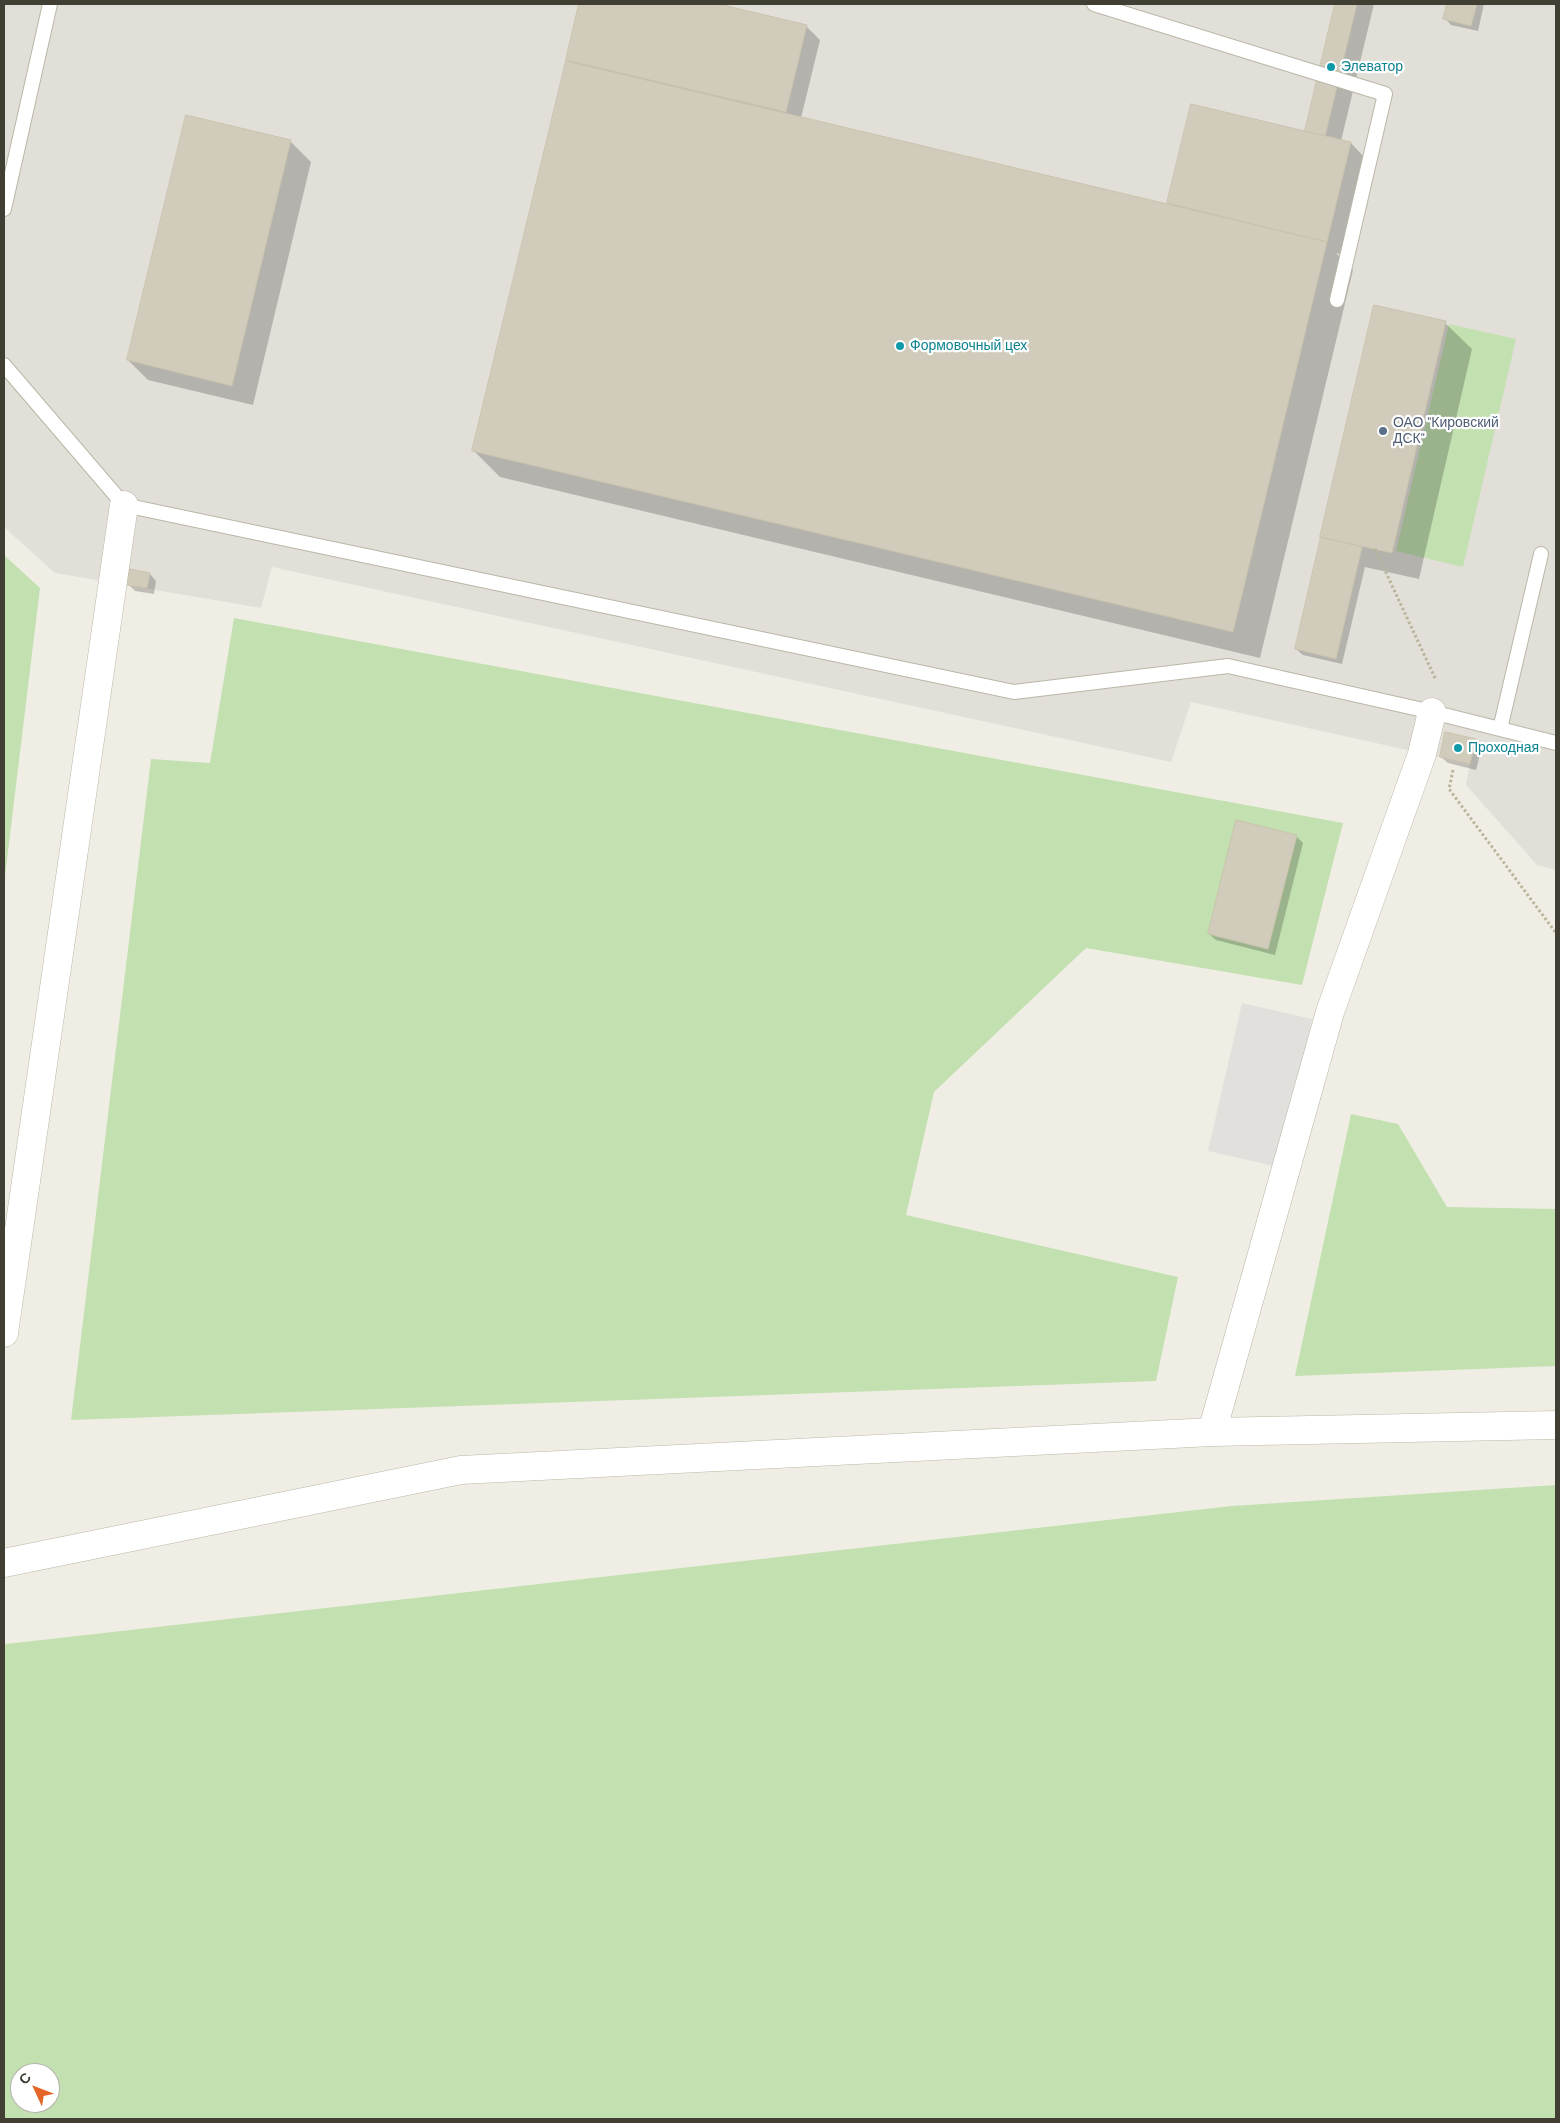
<!DOCTYPE html>
<meta charset="utf-8">
<style>
body{margin:0}
#map{position:relative;width:1560px;height:2123px;overflow:hidden;background:#f0eee4;font-family:"DM Sans",sans-serif}
canvas{display:block}
.frame{position:absolute;inset:0;border:5px solid #413e34;pointer-events:none}
.north{position:absolute;left:10px;top:2063px;width:50px;height:50px;box-sizing:border-box;background:#fff;border:1px solid #b3b2ae;border-radius:50%;rotate:313deg;font-size:14px;font-weight:700;line-height:20px;text-align:center;color:#413e34}
.north::after{content:'';display:block;margin:auto;width:18px;height:22px;background:#e36528;clip-path:polygon(50% 0,100% 100%,50% 72%,0 100%)}
</style>
<div id="map">
<canvas width="1560" height="2123"></canvas>
<div class="frame"></div>
<div class="north">С</div>
</div>
<script>
const context = document.querySelector('canvas').getContext('2d');
context.lineJoin = 'round';
function paint(path, color) {
  context.fillStyle = color;
  context.fill(path, 'evenodd');
}
function stroke(path, color, width, dash) {
  context.strokeStyle = color;
  context.lineWidth = width;
  context.lineCap = dash ? 'butt' : 'round';
  context.setLineDash(dash || []);
  context.stroke(path);
}
function label(font, color, halo, rows, align = 'center') {
  context.font = font + ' "DM Sans",sans-serif';
  context.lineWidth = 4.5;
  context.setLineDash([]);
  context.textBaseline = 'middle';
  context.strokeStyle = halo;
  context.fillStyle = color;
  for (const [text, x, y, turn = 0] of rows) {
    context.save();
    context.translate(x, y);
    context.rotate((+turn || 0) * Math.PI / 180);
    context.textAlign = isNaN(turn) ? turn : align;
    if (halo) context.strokeText(text, 0, 0);
    context.fillText(text, 0, 0);
    context.restore();
  }
}
paint(new Path2D(`
 M4,4H1556V870L1537,865L1466,785L1470,764L1191,702L1171,762L272,567L261,608L55,573L4,527Z`), '#e2dfd9');
paint(new Path2D(`
 M1449,324L1516,339L1463,567L1396,551Z
 M4,555L40,588L4,884Z
 M234,618L1343,823L1302,985L1086,948L934,1092L906,1215L1178,1277L1156,1381L71,1420L151,759L210,763Z
 M1351,1114L1398,1124L1447,1207L1556,1209V1366L1295,1376Z
 M1556,1485V2119H4V1646L6,1644L1232,1506ZM20,2073H50V2103H20Z`), '#c2e0b0');
paint(new Path2D(`
 M1242,1003L1312,1019L1278,1167L1208,1151Z`), '#e1e0dc');
paint(new Path2D(`
 M581,4H714L806,26L820,40L801,118L1172,206L1169,203L1306,132L1336,4H1374L1341,141L1351,143L1364,157L1341,254L1336,253L1353,270L1260,658L500,477L473,450L571,63L567,59Z
 M1448,4H1484L1478,31L1451,25L1445,18Z
 M290,141L311,162L253,405L148,380L128,360Z
 M1445,323L1472,349L1419,579L1365,567L1342,664L1303,655L1296,649L1322,539Z
 M150,574L156,581L154,594L135,591L129,585Z
 M1475,740L1482,747L1476,770L1448,763L1441,757Z
 M1296,836L1303,843L1275,955L1216,940L1209,934Z`), '#0003');
const building = new Path2D(`
 M579,4H719L807,25L786,112L566,60Z
 M1335,4H1357L1325,136L1305,131Z
 M1447,4H1477L1471,26L1443,19Z
 M566,61L1327,242L1233,632L472,451Z
 M1191,104L1351,142L1327,242L1167,203Z
 M186,115L291,140L232,386L127,360Z
 M1374,305L1446,321L1392,553L1320,537Z
 M1321,537L1362,547L1336,659L1295,649Z
 M130,569L150,573L147,588L127,585Z
 M1445,732L1476,739L1470,764L1440,757Z
 M1236,820L1297,835L1268,949L1208,934Z`);
paint(building, '#d0cbba');
stroke(building, '#cac4ae', 1);
const lane = new Path2D(`
 M1094,4L1385,94L1337,300
 M4,209L50,4
 M4,365L124,505L1014,692L1228,666L1432,712L1556,743
 M1500,729L1541,554`);
const street = new Path2D(`
 M4,1333L124,505
 M1212,1432L1330,1012L1422,754L1432,712
 M4,1563L461,1470L1212,1432L1556,1425`);
stroke(lane, '#bab7a7', 16);
stroke(street, '#bab7a7', 29);
stroke(new Path2D(`
 M1375,549L1436,680
 M1453,770L1449,789L1556,933`), '#bab49a', 3, [2.5, 2.5]);
stroke(lane, '#fff', 14);
stroke(street, '#fff', 28);
for (const [x, y, r, color] of [
 [1331,67,5,"#0f9aa8"],
 [900,346,5,"#0f9aa8"],
 [1383,431,5,"#5c6f8a"],
 [1458,748,5,"#0f9aa8"]
]) {
  const dot = new Path2D();
  dot.arc(x, y, r, 0, 2 * Math.PI);
  context.fillStyle = color;
  context.fill(dot);
  stroke(dot, '#fff', 2);
}
label('14px', '#0d838f', '#fff', [
 ["Элеватор",1341,67],
 ["Формовочный цех",910,346],
 ["Проходная",1468,748]
], 'left');
label('14px', '#4e5e75', '#fff', [
 ["ОАО \"Кировский",1393,423],
 ["ДСК\"",1393,439]
], 'left');
</script>
